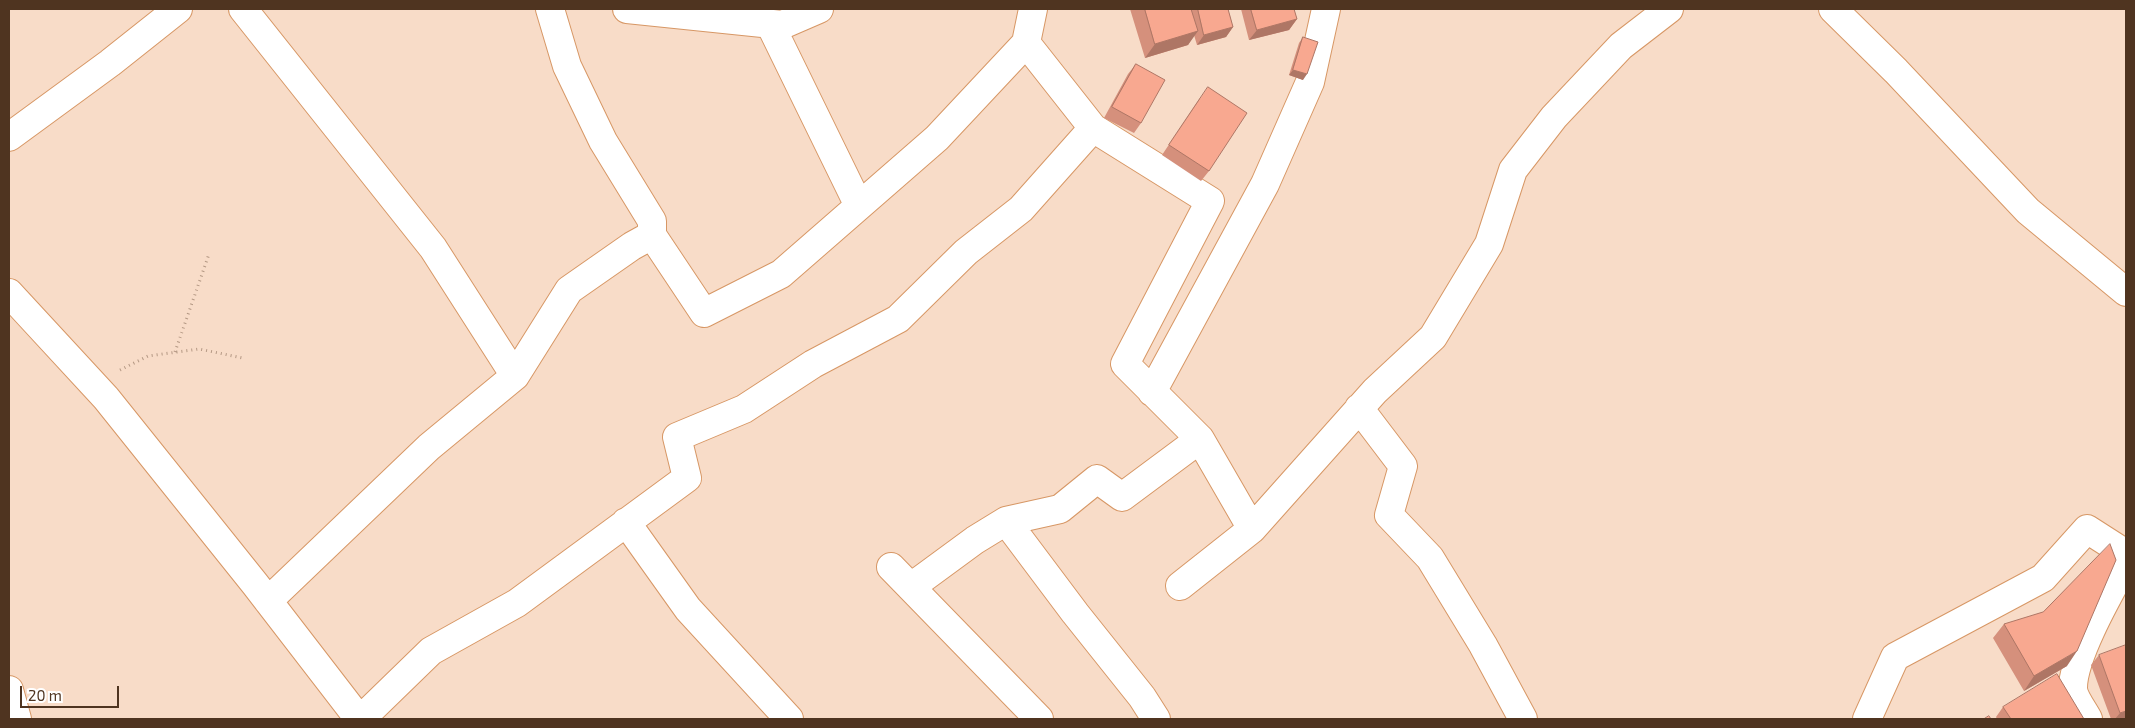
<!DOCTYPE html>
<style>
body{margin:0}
#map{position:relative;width:2135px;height:728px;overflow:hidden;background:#f8dcc8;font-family:"Exo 2",sans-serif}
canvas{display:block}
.frame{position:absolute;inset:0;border:10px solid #4f3420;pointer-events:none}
.scale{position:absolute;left:20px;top:686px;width:99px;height:22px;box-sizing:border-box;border:2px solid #4f3420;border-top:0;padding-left:6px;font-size:15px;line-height:18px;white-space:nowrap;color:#4f3420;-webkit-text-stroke:4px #fff;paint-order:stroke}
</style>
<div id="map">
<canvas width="2135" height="728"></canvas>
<div class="frame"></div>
<div class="scale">20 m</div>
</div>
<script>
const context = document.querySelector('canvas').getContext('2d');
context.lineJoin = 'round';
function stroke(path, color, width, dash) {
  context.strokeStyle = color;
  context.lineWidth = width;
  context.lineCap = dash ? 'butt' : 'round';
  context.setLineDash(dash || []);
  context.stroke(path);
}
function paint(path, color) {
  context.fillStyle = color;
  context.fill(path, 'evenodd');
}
const street = new Path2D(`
 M243,9L433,248L515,376
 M550,9L567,66L603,141L652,221V235L704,313L781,274L937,138L1026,43L1033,9
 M627,9L782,25L819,9
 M1833,9L1896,71L2028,211L2126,292
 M770,24L859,206
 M9,137L110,63L178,9
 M9,293L106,398L255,584L359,719
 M1152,392L1265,184L1310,82L1326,9
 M1359,408L1403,466L1389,515L1430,558L1483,645L1523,719
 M1200,439L1252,529L1375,391L1433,337L1489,244L1513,170L1554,117L1621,46L1669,9
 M1006,521L1075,613L1142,697L1156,719
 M626,522L688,609L789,719
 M891,567L1039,719
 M1180,586L1252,529
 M911,587L975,540L1006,521L1060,509L1097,479L1122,497L1200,439L1125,364L1210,201L1093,128L1026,43
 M268,601L429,447L515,376L569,290L632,246L652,235
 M9,690L17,719
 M361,719L431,651L517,603L687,478L677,437L744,409L813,364L898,319L966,252L1021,209L1093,128
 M1867,719L1895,657L2043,578L2087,529L2126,554
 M2088,719C2084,711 2073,697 2073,688C2073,656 2110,592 2126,563`);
stroke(street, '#d79765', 30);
stroke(new Path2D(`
 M175,352L209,254
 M120,370L148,356L199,349L243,358`), '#b49884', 3, [1, 4]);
stroke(street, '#fff', 28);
paint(new Path2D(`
 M1130,9H1228L1233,27L1226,37L1197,45L1194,35L1188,45L1145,58Z
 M1241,9H1294L1297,19L1289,30L1249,40Z
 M1303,37V80L1289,75L1299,43Z
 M1136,64L1141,123L1134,133L1104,118L1128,74Z
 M1200,98L1209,171L1201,181L1162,155Z
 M2004,624L2067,666L2024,691L1993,638Z
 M2099,655L2124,719H2111L2091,665Z
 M2003,707L2084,719H1997L1996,717Z`), '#d5907c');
paint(new Path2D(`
 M1297,19L1289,30L1249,40L1257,30Z
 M1233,27L1226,37L1197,45L1204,35Z
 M1198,31L1188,45L1145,58L1155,44Z
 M1293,70L1307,74L1303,80L1289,75Z
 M2077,651L2067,666L2024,691L2034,676Z
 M2126,711V718L2124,719H2115L2120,713Z`), '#ae7665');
const building = new Path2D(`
 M1145,9H1191L1198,31L1155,44Z
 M1198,9H1228L1233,27L1204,35Z
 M1251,9H1294L1297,19L1257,30Z
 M1303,37L1318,42L1307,74L1293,70Z
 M1136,64L1165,80L1141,123L1112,107Z
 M1208,87L1247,113L1209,171L1169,145Z
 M2110,544L2116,560L2077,651L2034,676L2004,624L2043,612Z
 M2126,645V711L2120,713L2099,655Z
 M2057,674L2084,719H2011L2003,707Z
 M1989,716L1991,719H1984Z`);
paint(building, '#f8a890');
stroke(building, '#ae7665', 1);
</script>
